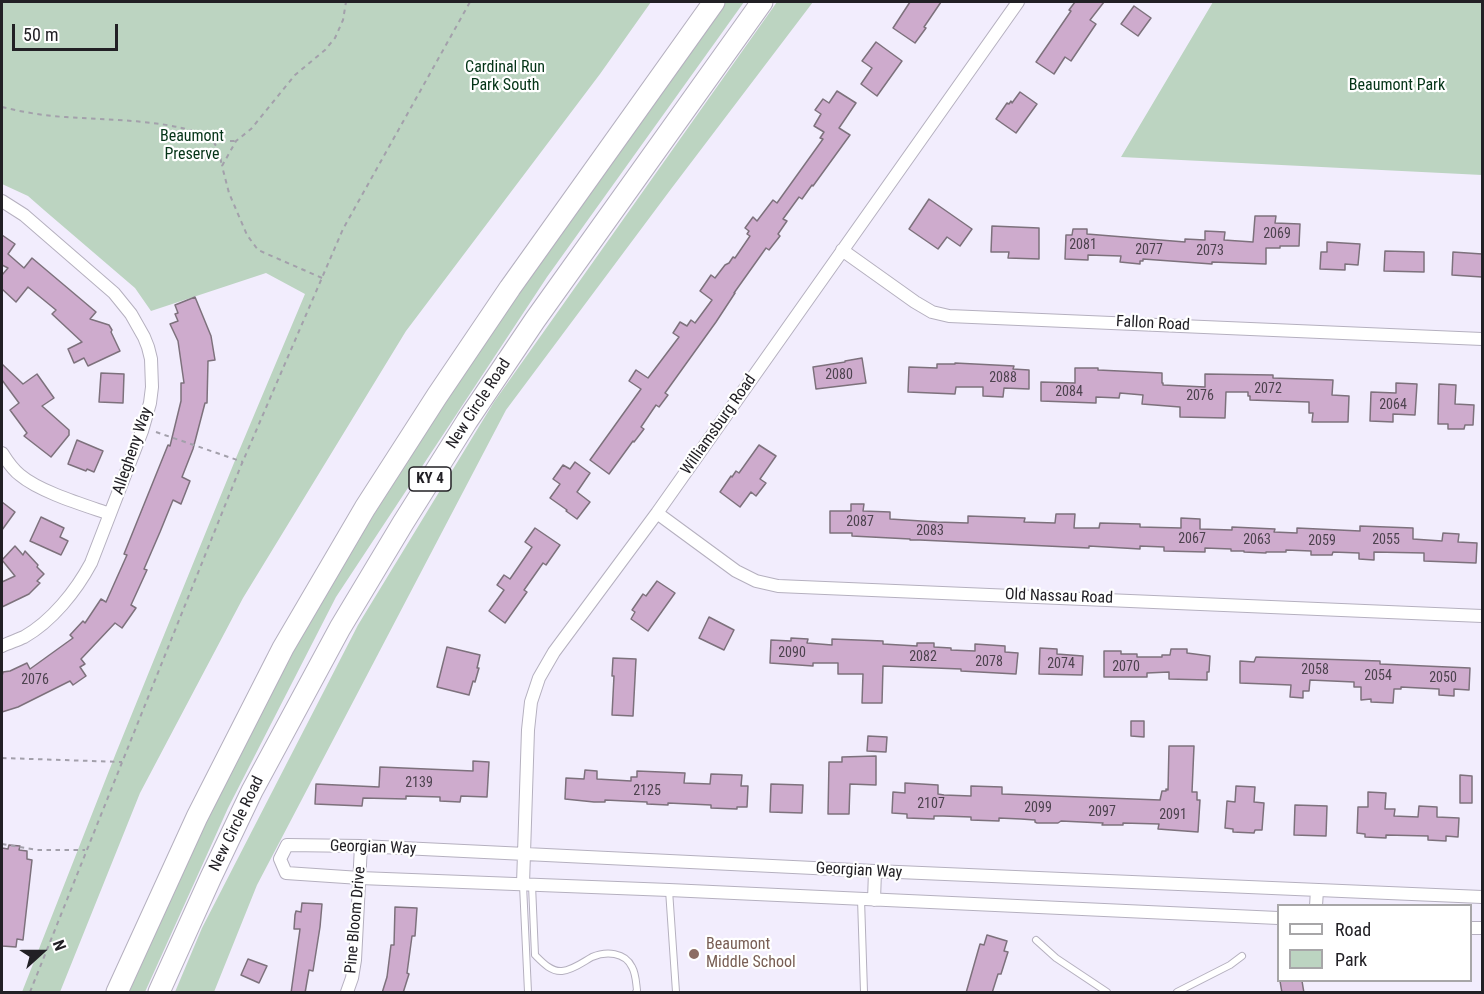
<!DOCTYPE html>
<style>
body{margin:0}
#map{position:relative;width:1484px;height:994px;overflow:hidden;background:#f2edfd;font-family:"Roboto Condensed",sans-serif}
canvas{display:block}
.frame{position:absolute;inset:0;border:3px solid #222025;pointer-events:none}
.legend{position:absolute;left:1277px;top:904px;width:195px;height:78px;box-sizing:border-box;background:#fff;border:2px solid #a7a6a8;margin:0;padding:8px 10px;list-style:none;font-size:18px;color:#222025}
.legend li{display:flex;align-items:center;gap:12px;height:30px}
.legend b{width:30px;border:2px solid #a7a6a8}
.north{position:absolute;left:12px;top:922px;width:60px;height:60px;-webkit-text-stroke:4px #fff;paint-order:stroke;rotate:69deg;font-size:16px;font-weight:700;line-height:24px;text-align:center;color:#222025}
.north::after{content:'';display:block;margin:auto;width:21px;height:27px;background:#222025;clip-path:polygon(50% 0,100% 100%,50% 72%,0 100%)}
.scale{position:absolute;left:12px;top:24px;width:106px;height:27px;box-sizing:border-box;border:3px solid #222025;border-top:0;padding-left:8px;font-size:18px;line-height:21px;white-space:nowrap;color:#222025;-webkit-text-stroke:4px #fff;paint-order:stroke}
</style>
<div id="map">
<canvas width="1484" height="994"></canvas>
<div class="frame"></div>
<ul class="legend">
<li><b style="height:8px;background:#fff"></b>Road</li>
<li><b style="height:16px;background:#bcd4c1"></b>Park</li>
</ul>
<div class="north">N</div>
<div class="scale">50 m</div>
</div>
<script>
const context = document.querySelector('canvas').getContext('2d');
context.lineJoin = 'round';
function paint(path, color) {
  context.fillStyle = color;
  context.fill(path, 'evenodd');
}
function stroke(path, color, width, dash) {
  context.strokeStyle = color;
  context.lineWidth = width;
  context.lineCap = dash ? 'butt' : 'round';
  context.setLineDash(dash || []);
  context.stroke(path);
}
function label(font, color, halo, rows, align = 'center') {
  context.font = font + ' "Roboto Condensed",sans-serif';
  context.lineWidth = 4.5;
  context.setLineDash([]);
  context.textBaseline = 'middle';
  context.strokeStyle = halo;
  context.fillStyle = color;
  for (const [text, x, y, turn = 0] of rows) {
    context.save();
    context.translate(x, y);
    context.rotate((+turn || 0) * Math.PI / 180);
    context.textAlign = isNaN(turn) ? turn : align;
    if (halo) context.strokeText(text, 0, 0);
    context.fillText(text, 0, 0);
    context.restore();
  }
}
paint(new Path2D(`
 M2,2H651L600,74L406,331L243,598L140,793L60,992H22L116,753L236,458L305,294L266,273L151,311L135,288L44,210L28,196L2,184Z
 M725,2H744L547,277L336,597L228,808L145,992H129L218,792L325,591L482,345L599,177Z
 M777,2H813L671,189L506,410L257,885L214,992H175L202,928L358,625L494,402Z
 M1213,2H1482V175L1121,157Z`), '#bcd4c1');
const building = new Path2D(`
 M910,2H941L924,27L926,28L915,43L893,28Z
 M1075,2H1104L1090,20L1096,24L1071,61L1065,57L1054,74L1036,62L1071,11L1069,10Z
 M1134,6L1151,18L1138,36L1121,24Z
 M876,42L902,61L877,96L861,84L872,68L862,61Z
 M837,91L856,103L839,128L850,135L813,186L812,185L802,199L799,197L783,219L787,221L778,234L780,236L769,250L766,248L734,293H735L716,322L665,393L668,395L659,407L656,405L641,427L644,429L634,442L633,441L609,474L590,460L641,389L629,381L636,370L648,378L679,337L673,333L680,322L687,326L691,320L695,323L712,300L700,291L711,275L715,278L725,265L729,263L733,257L735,258L750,236L747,234L749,231L745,228L753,217L757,221L773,200L777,203L823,139L820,138L824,132L814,126L821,114L815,110L823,99L829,103Z
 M1020,92L1037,104L1016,133L996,119L1007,103L1009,104L1011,101L1012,103Z
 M929,199L972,229L960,246L947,237L938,249L909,229Z
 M1255,216H1276L1275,223L1300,224L1299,246H1280V248H1266V264L1212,262V264L1143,259V261H1140V264L1120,262L1121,256L1088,255V260L1065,259L1066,235H1072L1073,229H1087V234L1185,242V239L1205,240V231L1225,232L1224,240L1253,242Z
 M992,226L1039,228V259L1008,258L1009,252H991Z
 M2,235L15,244L8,254L24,268L32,258L96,312L90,319L109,325L112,330L111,332L120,351L88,366L84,358L74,363L68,349L82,342L52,314L56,310L28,287L16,302L2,289V275L8,268L2,265Z
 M1327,242L1360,244L1358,265L1345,264V270L1320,269L1321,252H1327Z
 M1385,251L1424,252V272L1384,271Z
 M1453,252L1482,254V277L1452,275Z
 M195,297L211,336L215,360L208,361L207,403H205L193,449L182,477L190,481L181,504L173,500L160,532L144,569L147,570L131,605L136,608L122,628L115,623L81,659L85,664L80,667L86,676L73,685L70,681L18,707L2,712V676L3,672L10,671L27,663L30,669L73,638L70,635L83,621L85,623L101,599L106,602L127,555L124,554L168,445L170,446L181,401V383H184L178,341L170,324L178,321L175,314L178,313L175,305Z
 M862,358L866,383L816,389L813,367L845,362V361Z
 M955,363L1014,366L1013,369L1029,370V389L1004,388L1003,397L983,396V387H956L955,394L908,392L909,367L937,368V364H955Z
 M2,364L23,384L37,374L54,398L42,406L69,430V435L51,457L24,436L27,433L10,410L19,403L2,380Z
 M1075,368H1098V370L1162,373V383H1163V385L1205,387V374L1273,375V378L1333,380L1332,395L1349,396L1348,422H1312L1313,413H1309V402L1250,400V396H1248V392H1226L1225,418L1180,417V407L1142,404L1143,395L1120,393L1119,398L1096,397V403L1041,401V382L1075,383Z
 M101,373L124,374L123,403L99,402Z
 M1396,383L1417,384L1415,415L1393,414V422L1370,421L1371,392L1396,393Z
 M1439,384L1456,385L1455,404L1474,405L1473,425H1465L1464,429H1448V424H1438Z
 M77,440L103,451L94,472L87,469L86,471L68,464Z
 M759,445L776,456L760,479L766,483L756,496L751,492L740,507L720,492L731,476L732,477L736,471L739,473Z
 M575,462L590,473L577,492L590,502L577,519L566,511L567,510L550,498L560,484L553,479L563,465L570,469Z
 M2,502L15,512L2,530Z
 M851,504H864L863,511L890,512V519L937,522L968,523V516L1025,518L1024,522L1055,523L1056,514H1075L1074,528H1099L1100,523L1140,524V527L1181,528V518L1200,519V529L1232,530V527L1275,529L1274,532L1297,533V528L1360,531V526L1413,528V539L1442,541L1443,533L1459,534L1458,542L1477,543L1476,563L1424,561V553L1374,552V560L1359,559V553L1333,552L1332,555H1311V551L1286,550V552H1266V553L1244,552V551H1231V549L1205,548V552L1164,551V547L1140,546V549L1089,546V548L920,540H910V539L852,536V533H830V511H851Z
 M41,517L64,528L60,537L68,541L61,555L30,541Z
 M535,528L560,545L546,565L543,563L524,590L527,592L505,623L489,611L504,590L497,585L504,575L510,579L532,547L525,542Z
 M15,546L23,555L25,551L38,565L37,567L44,574L37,581L40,583L29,594L2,607V582L15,576L2,560Z
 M657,581L675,593L648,631L631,619L635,612L632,610L643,594L646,596Z
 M709,617L734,630L724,650L699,638Z
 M791,638L808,639L807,643L832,645V639L883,641V644L917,646V643H934V647L951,648V650L975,651V644L1005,646V652L1018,653L1016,674L961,671V669L883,666L882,703H862L863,674H838V663H813V666L770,663L771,640L791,641Z
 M447,647L480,655L477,668H479L475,682L473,681L469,695L437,687Z
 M1040,648L1057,649V654L1083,656L1082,675L1039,674Z
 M1171,649H1187V653L1210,656L1209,672H1207V680L1169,679V672L1147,673V677H1104V651H1121V654H1137V657H1162V655H1170Z
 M1256,657L1380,661V664L1470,668L1469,690L1454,689V696L1439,695V689L1401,687V689H1394L1393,703L1371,702V699L1361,700V687H1354V682L1310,680L1309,691H1303V698L1290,697L1291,685L1240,683V661L1254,662Z
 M613,658L636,659L633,716L612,715L614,676H612Z
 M1131,721H1144V737L1131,736Z
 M868,736L887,737L886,752L867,751Z
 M1169,746H1194L1192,792H1197V800H1200L1198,832L1158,829L1159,824L1123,823V825H1102L1103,823L1061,821L1058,823H1037L1035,822V820L1021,819L999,818V821L971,820V817L943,816H934V819L907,818V814L892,813L893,792L905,793V783L938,785V794L944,795L971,796V786L1002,787V794L1160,800L1162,791H1166V789L1168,790Z
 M876,756V785L850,784L849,814H828L829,762H842V757Z
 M473,761L489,762L487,797L461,796L460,802L440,801V797L406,796V799L363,798L362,806L315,804L316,784L379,787L380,767L473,771Z
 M585,770L597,771V779L631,781V777H637V771L685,773L684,783L710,784L711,774L742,775L741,786H748L747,807H737V809L711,808V805L668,803V805L647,804V802L605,800V802H594L565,799L566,778L584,779Z
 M1460,775L1472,776V803H1460Z
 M771,784L803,785L802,813L770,812Z
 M1236,786L1255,787L1254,802L1264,803L1262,830H1255L1254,833L1233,832V829L1225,828L1227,801L1235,802Z
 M1368,792L1386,793L1385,809H1395L1394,816L1418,817L1419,806L1437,807V817L1459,818L1458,837L1446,836V841L1428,840V836L1386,835V838L1365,837V834L1357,833L1358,807H1368Z
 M1295,805L1327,806L1326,836L1294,835Z
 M9,845L20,846L19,850L27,851V859L32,860L23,940L17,939L16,947L2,946V848L8,849Z
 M302,903L322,904L320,927L313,971L309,970L305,993H291L300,929H294L295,915L296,911L301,912Z
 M395,907L417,908L415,936H412L407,973L409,974L403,993H382L387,977L391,945H394Z
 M987,935L1007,941L1004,951L1008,952L1001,974H998L992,993H966L980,944L984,945Z
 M248,959L267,966L259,983L241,975Z
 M1280,981H1302L1304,993H1282Z`);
paint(building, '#ceabcd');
stroke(building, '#7d717c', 1.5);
const service = new Path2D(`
 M523,885L528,992
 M532,885L535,955C542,962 551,972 562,971C573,970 583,962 592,957C606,951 625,952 632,967C636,974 636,983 637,990L636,992
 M669,890L676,992
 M861,899L864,992
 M1036,940L1056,958L1107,992
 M1177,992L1230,965L1242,956`);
const minor = new Path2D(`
 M2,201L24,215L114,293L131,314L144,337L148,347L151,359L152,387L150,403L142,431L91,563C76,591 52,621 24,637C17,640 9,643 2,646
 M842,250L915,302L932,312L949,316L1482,339
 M2,453C7,461 12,469 20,475C40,492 84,505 110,514
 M657,513L736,571L756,581L778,586L1482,616
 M523,884L528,730L531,702L539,678L554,652L657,513L1018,2
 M874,900L875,871
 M1316,906L1317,890
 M1278,918L669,890L360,878L286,873L280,859L287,845L361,846L875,871L1482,897
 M1470,928H1482
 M347,992L352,978L355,960L361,846`);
const motorway = new Path2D(`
 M117,992L197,817L283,648L365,508L437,396L510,288L714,2
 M159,992L211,877L252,791L340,628L403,523L467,421L535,320L762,2`);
stroke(service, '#b5b0bf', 8);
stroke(minor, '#b5b0bf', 14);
stroke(motorway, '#b5b0bf', 23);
stroke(new Path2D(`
 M2,107C23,112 44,116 66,117C100,120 187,119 212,141C219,147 220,157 222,166
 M212,141H236
 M322,278L258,250L247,235L229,193L222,166L236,141L251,129L295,75L325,50L335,38L343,20L346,2
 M156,432L243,462
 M2,758L122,762
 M2,844L37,850H85
 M30,992L240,468L343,229L470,2`), '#a3a0ab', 2, [4.5, 4.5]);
stroke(service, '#fff', 6);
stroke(minor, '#fff', 12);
stroke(motorway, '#fff', 21);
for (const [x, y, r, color] of [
 [694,954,6,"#8d6e63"]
]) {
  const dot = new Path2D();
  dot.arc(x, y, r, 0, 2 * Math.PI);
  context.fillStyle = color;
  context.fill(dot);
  stroke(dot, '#fff', 2);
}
label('14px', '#4d434f', null, [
 ["2069",1277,234],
 ["2081",1083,245],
 ["2077",1149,250],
 ["2073",1210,251],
 ["2080",839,375],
 ["2088",1003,378],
 ["2072",1268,389],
 ["2084",1069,392],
 ["2076",1200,396],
 ["2064",1393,405],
 ["2087",860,522],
 ["2083",930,531],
 ["2067",1192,539],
 ["2063",1257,540],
 ["2055",1386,540],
 ["2059",1322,541],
 ["2090",792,653],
 ["2082",923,657],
 ["2078",989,662],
 ["2074",1061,664],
 ["2070",1126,667],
 ["2058",1315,670],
 ["2054",1378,676],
 ["2050",1443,678],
 ["2076",35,680],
 ["2139",419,783],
 ["2125",647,791],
 ["2107",931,804],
 ["2099",1038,808],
 ["2097",1102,812],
 ["2091",1173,815]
]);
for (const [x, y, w] of [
 [430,479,42]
]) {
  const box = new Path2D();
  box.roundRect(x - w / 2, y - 12, w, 24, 4.5);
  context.fillStyle = '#fff';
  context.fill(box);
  stroke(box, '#222025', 1.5);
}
label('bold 15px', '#222025', null, [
 ["KY 4",430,479]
]);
label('16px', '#033316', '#fff', [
 ["Cardinal Run",505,68],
 ["Park South",505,86],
 ["Beaumont Park",1397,86],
 ["Beaumont",192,137],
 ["Preserve",192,155]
]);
label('16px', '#222025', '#fff', [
 ["Fallon Road",1153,324,3],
 ["New Circle Road",479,404,-57],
 ["Williamsburg Road",719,425,-55],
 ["Allegheny Way",133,451,-71],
 ["Old Nassau Road",1059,597,2],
 ["New Circle Road",237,824,-64],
 ["Georgian Way",373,848,2],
 ["Georgian Way",859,871,3],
 ["Pine Bloom Drive",356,920,-85]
]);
label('16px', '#785e54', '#fff', [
 ["Beaumont",706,945],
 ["Middle School",706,963]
], 'left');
</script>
